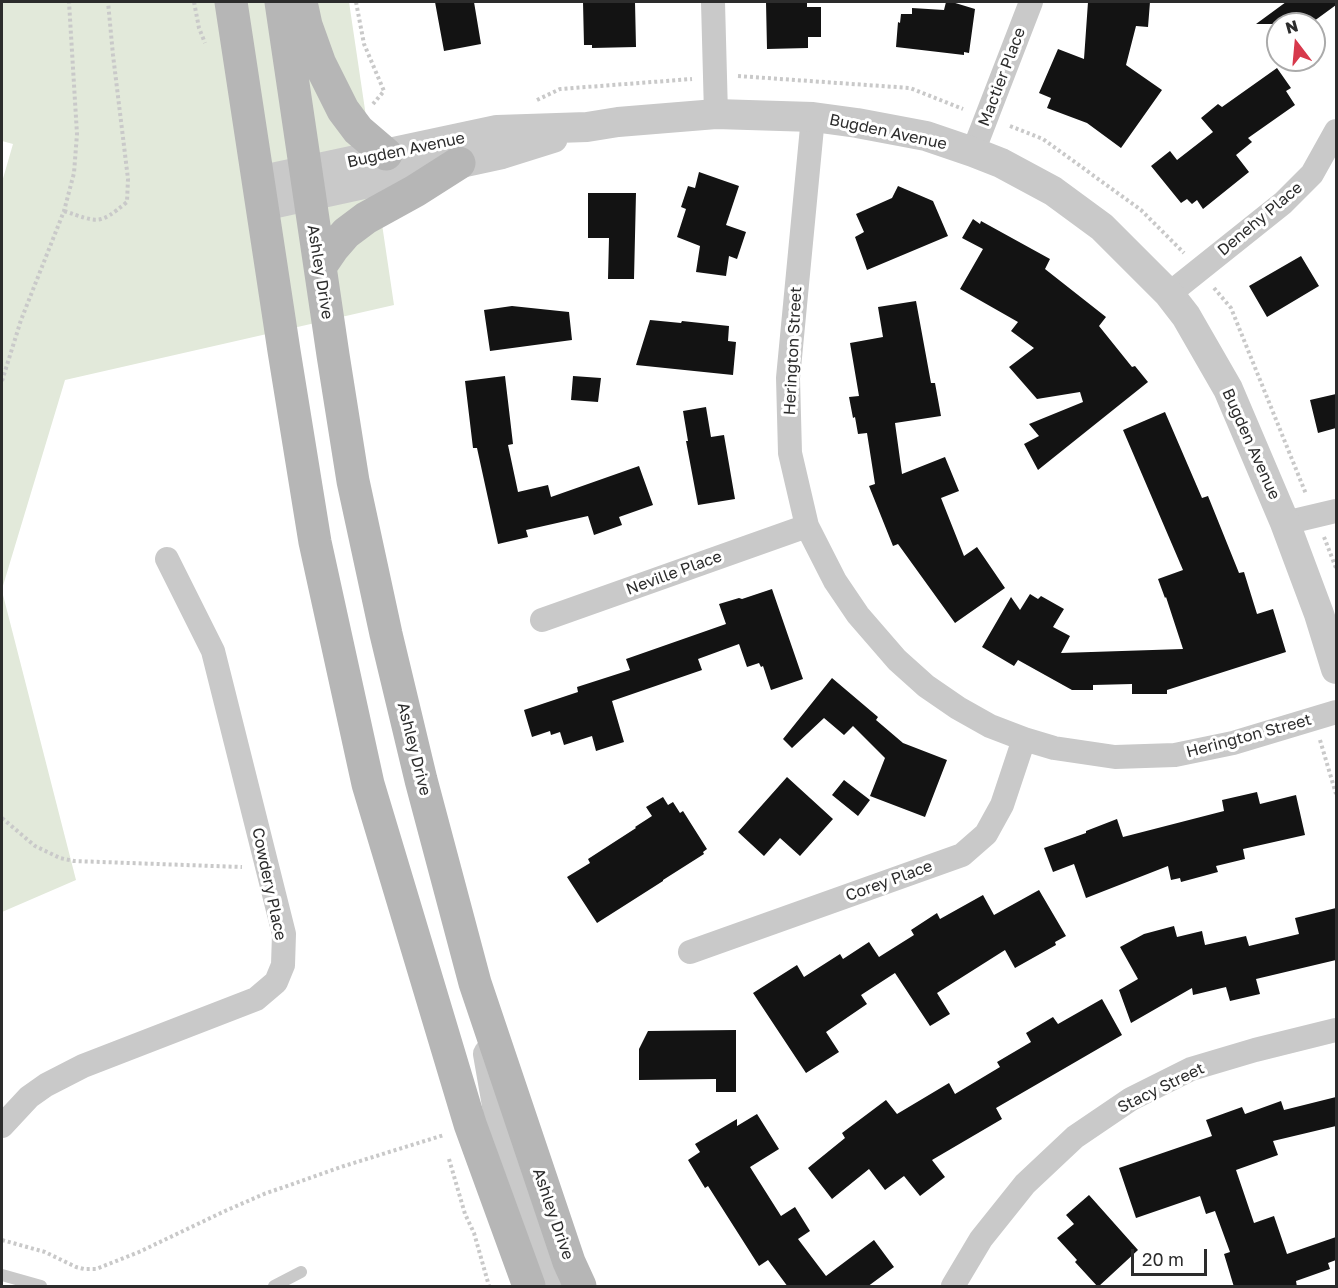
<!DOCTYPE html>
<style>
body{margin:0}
#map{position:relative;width:1338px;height:1288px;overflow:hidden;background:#fff;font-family:"Golos Text",sans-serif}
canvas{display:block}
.frame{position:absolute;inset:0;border:3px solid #2c2c2c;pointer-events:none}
.north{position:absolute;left:1266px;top:12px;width:60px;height:60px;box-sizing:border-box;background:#fff;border:2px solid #ababab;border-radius:50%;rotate:344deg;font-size:16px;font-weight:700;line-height:24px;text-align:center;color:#2c2c2c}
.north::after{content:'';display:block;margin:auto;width:21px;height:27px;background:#d7394c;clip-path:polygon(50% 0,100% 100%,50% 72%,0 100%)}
.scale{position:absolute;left:1131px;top:1249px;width:76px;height:27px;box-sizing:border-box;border:3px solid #2c2c2c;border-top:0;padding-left:8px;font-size:18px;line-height:21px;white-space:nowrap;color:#2c2c2c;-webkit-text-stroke:4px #fff;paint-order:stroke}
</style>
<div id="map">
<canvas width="1338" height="1288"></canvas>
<div class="frame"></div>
<div class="north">N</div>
<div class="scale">20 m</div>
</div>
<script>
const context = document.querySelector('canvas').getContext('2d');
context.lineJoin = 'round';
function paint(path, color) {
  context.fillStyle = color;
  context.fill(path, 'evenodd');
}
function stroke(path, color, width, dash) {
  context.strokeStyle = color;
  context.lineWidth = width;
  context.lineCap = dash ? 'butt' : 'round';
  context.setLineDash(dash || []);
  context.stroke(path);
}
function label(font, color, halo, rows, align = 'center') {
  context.font = font + ' "Golos Text",sans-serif';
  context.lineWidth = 6;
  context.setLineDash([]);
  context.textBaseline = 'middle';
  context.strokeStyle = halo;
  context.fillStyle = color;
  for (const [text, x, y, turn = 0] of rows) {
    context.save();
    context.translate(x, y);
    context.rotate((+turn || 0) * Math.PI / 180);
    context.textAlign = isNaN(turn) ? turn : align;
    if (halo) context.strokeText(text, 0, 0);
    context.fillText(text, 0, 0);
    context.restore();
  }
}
paint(new Path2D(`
 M2,2H349L394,305L65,380L2,589V182L13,144L2,141Z
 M2,591L76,880L2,912Z`), '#e2e9da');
paint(new Path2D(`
 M435,2H474L481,44L444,51Z
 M583,2H635L636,47L592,48V45H584Z
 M766,2H807V7H821V37H808V48L767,49Z
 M946,2H952L975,9L969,53L964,52V55L896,47L898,22L900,23L901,14H912V8L944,10Z
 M1088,2H1150L1148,27L1136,26L1126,65L1162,90L1121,148L1087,123L1047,108L1051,98L1039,93L1058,49L1084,59Z
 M1286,2H1336V5L1310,24H1256Z
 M1277,68L1291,88L1286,91L1295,105L1248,138L1252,142L1236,155L1249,172L1203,209L1197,200L1192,204L1187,199L1181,203L1151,166L1170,151L1177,160L1213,132L1201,118L1218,104L1222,107Z
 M699,172L739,186L726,225L746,232L737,259L729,256L726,276L696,272L700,246L677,237L686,209L681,207L688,186L695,188Z
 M898,186L933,201L948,236L867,270L855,237L864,232L856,214L892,198Z
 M588,193H636L634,279H608L609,238H588Z
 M973,219L980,224L981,221L1050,259L1045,269L1106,317L1099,326L1132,367L1135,366L1148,382L1038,470L1024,444L1039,436L1029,424L1083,402L1080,392L1037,399L1009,367L1034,348L1011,331L1018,322L960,289L983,249L962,238Z
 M1301,256L1319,286L1267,317L1249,286Z
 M916,301L931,383H935L941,416L895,423L902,474L945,457L959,491L941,498L964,556L977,547L1005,588L955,623L898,544L893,546L869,486L875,484L867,433L858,434L855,417L853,418L849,397L859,396L850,343L883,337L878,307Z
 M512,306L569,312L572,340L490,351L484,310Z
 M650,320L681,323L682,321L729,326L728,341L736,342L733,375L636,365Z
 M505,376L513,444L508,445L518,492L548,485L551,497L639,466L653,505L619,517L622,525L594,535L588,516L526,530L528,537L498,544L477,448H473L465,381Z
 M573,376L601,378L598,402L571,400Z
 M1336,394V428L1318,433L1310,400Z
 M706,407L711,437L724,435L735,499L698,505L686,441H688L683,411Z
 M1165,412L1202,498L1208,496L1239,573L1244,572L1257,614L1273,609L1286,652L1167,690V694H1132V684L1093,685V690H1072L1018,660L1014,666L982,647L1011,597L1020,610L1030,594L1038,599L1041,596L1064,609L1053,627L1070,636L1061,653L1183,649L1166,597L1165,598L1158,579L1183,570L1123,430Z
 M772,589L803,679L771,690L763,666L761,667L759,663L747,667L739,644L698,659L702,670L612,701L624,742L596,751L592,736L564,745L560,732L551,735L550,731L532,737L524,710L578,692L577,687L630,670L626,659L726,624L719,604L739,598L742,599Z
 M832,678L878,717L876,720L903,743L947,760L925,817L870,796L885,758L853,726L844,735L824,718L792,748L783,739Z
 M787,777L833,819L800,856L780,838L764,856L738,832Z
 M844,780L870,800L858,816L832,795Z
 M1257,792L1260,804L1296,795L1305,835L1243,849L1245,859L1216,866L1218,872L1181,882L1180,878L1171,880L1168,866L1086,898L1074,864L1053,872L1044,848L1086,833V831L1117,819L1123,837L1224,811L1222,800Z
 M663,797L668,805L673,802L680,813L683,811L707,849L703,852L704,854L663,880V881L597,923L567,877L590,863L588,859L636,828L635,827L652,816L646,807Z
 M1039,890L1066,936L1055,942L1056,945L1015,968L1005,950L937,993L950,1014L930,1026L895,973L861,995L867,1004L826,1032L839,1052L806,1073L753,993L797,965L804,977L840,954L843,959L869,942L879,957L914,935L911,930L937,913L940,919L983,895L994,915Z
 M1336,908V960L1256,979L1260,994L1230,1001L1226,987L1193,995L1192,988L1131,1023L1119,990L1138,979L1120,947L1144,934L1174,926L1177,937L1202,931L1205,945L1246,936L1249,946L1299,934L1295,918Z
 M1102,999L1122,1035L996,1108L1002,1119L932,1160L945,1177L920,1196L904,1176L885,1190L869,1169L832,1199L808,1168L845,1138L842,1133L886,1100L897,1114L949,1083L955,1094L1000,1067L997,1062L1031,1042L1026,1033L1053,1017L1058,1024Z
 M736,1030V1092H716V1079L639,1080V1049L648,1031Z
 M1336,1097V1126L1273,1141L1278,1155L1236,1170L1254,1223L1274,1216L1287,1254L1336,1237V1260L1328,1263L1330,1269L1296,1281L1297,1287H1234L1224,1254L1230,1252L1215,1211L1206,1214L1200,1196L1136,1218L1119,1168L1212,1136L1206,1120L1242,1107L1245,1114L1281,1101L1284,1110Z
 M757,1114L779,1149L750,1167L781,1216L795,1207L810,1231L798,1239L826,1276L874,1240L894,1267L867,1287H788L768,1260L759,1266L708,1186L705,1188L688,1160L700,1152L695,1144L737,1119V1126Z
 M1089,1195L1138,1250L1098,1287L1075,1262L1077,1260L1057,1238L1074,1224L1066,1215Z`), '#131313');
stroke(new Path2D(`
 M194,2L199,28L205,43
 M356,2L364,44L384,91L373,104
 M738,76L910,88L963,109
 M537,100L560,89L692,79
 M1010,126L1043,139L1141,210L1184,253
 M64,211C98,222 98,226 127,202L128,179L113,55L108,2
 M1214,288L1231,308L1306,494
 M2,381L21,320L64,211L74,173L77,134L69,2
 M1324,537L1336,568
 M1320,740L1336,794
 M2,818L35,846L60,858L74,861L242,867
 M449,1159L465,1214L474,1233L489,1286
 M2,1240L45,1252L76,1267L84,1269H96L139,1252L225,1211L264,1194L344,1166L444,1135`), '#c9c9c9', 4, [3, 3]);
stroke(new Path2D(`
 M2,1275L41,1286
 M274,1286L301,1272`), '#c9c9c9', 12);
stroke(new Path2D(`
 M713,2L716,114
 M813,117L788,378L790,453L807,526L835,581L858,615L897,660L926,686L958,708L990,726L1024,739L1054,748L1115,757L1175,755L1233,743L1336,712
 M973,152L1031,2
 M1169,294L1283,203L1312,174L1336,131
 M1285,523L1336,511
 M542,620L807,526
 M690,952L962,855L986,834L1002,805L1024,739
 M2,1126L29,1097L46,1085L83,1066L256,999L276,982L283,965L284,934L213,651L167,559
 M953,1286L981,1239L1025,1184L1075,1137L1131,1099L1191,1069L1255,1050L1336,1030`), '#c9c9c9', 24);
stroke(new Path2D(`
 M258,181L497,130L587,127L618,122L716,114L813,117L857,123L926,136L973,152L1001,163L1053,191L1102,227L1169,294L1186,316L1228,389L1285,523L1319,614L1336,669
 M262,206L502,154L553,138
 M488,1054L499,1117L559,1286`), '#c9c9c9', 30);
stroke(new Path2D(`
 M231,2L284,351L315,542L368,784L470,1124L529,1286
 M281,2L333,355L353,481L386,634L421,780L475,983L569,1262L580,1286
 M301,2L306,25L320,64L343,110L358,130L386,154
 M320,267L333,248L346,233L366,218L415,191L459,163`), '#b6b6b6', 33);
label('16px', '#2c2c2c', '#fff', [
 ["Mactier Place",1002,77,-69],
 ["Bugden Avenue",888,132,12],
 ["Bugden Avenue",406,150,-12],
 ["Denehy Place",1260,219,-40],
 ["Ashley Drive",320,272,81],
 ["Herington Street",793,351,-87],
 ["Bugden Avenue",1251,444,66],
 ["Neville Place",674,573,-20],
 ["Herington Street",1249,736,-15],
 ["Ashley Drive",414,749,76],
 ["Corey Place",889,881,-20],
 ["Cowdery Place",269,884,78],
 ["Stacy Street",1161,1088,-26],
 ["Ashley Drive",553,1214,71]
]);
</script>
